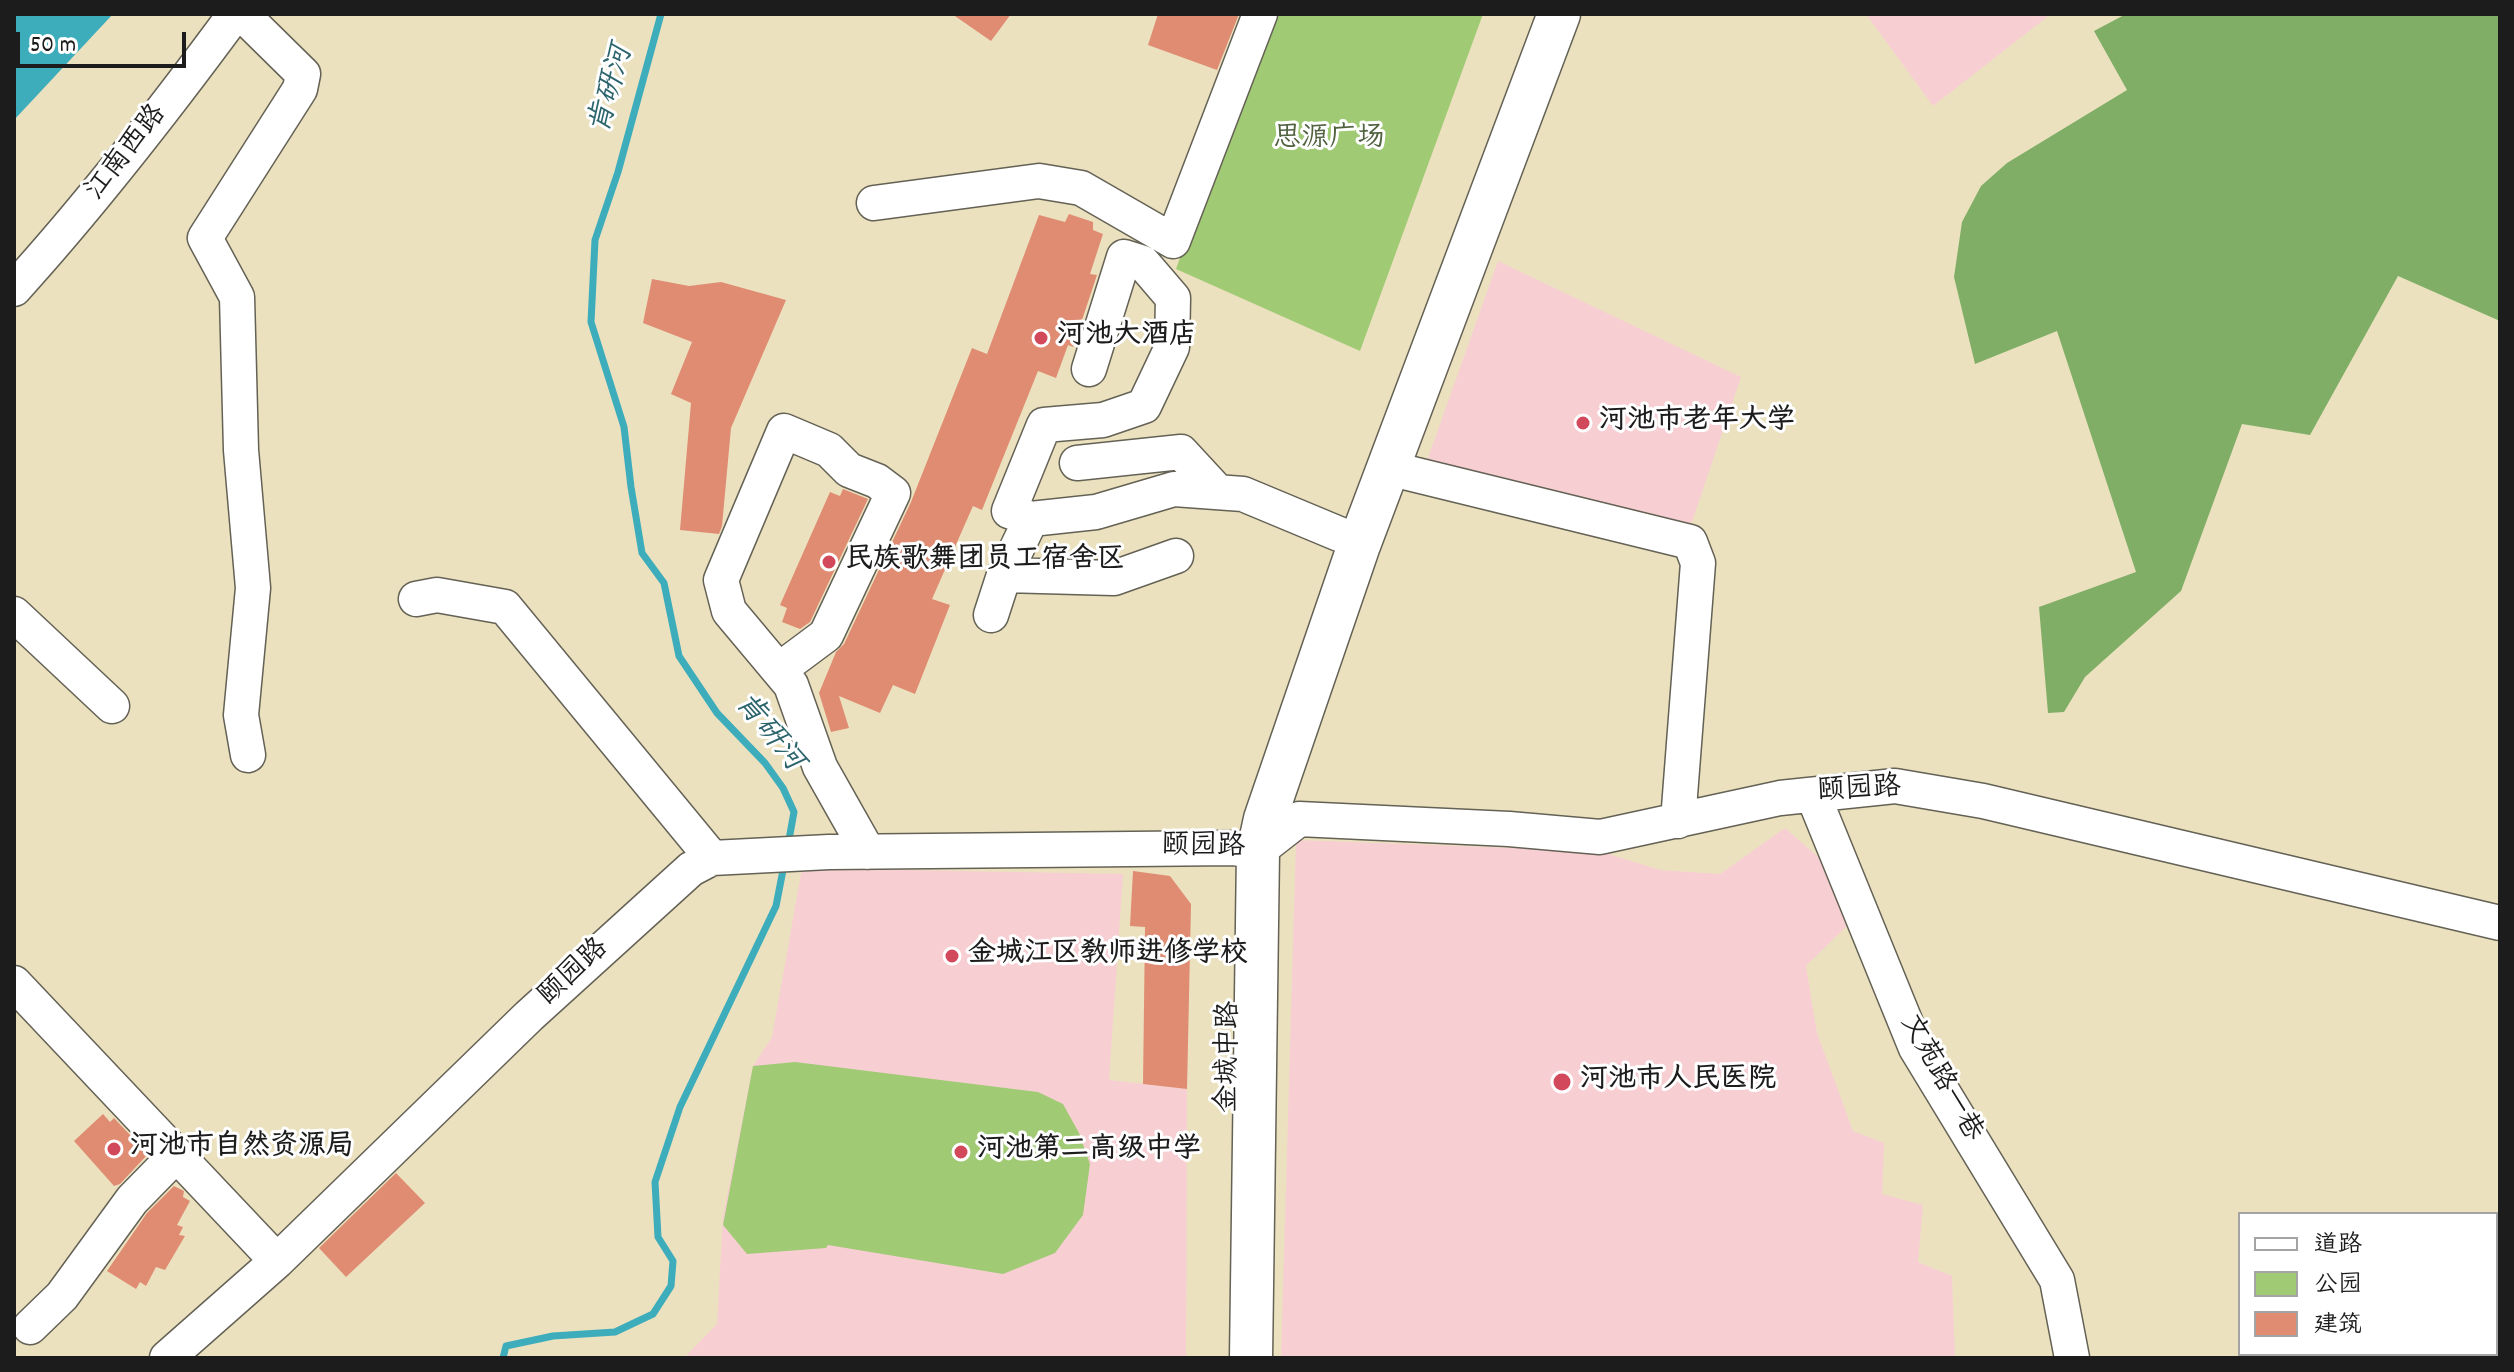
<!DOCTYPE html>
<meta charset="utf-8">
<style>
body{margin:0}
#map{position:relative;width:2514px;height:1372px;overflow:hidden;background:#ebe1bf;font-family:Dekko,"LXGW WenKai TC",sans-serif}
canvas{display:block}
.frame{position:absolute;inset:0;border:16px solid #1c1c1c;pointer-events:none}
.legend{position:absolute;left:2238px;top:1212px;width:260px;height:144px;box-sizing:border-box;background:#fff;border:2px solid #a4a4a4;margin:0;padding:10px 14px;list-style:none;font-size:24px;color:#1c1c1c}
.legend li{display:flex;align-items:center;gap:16px;height:40px}
.legend b{width:40px;border:2px solid #a4a4a4}
.scale{position:absolute;left:16px;top:32px;width:170px;height:36px;box-sizing:border-box;border:4px solid #1c1c1c;border-top:0;padding-left:10px;font-size:24px;line-height:28px;white-space:nowrap;color:#1c1c1c;-webkit-text-stroke:6px #fff;paint-order:stroke}
</style>
<div id="map">
<canvas width="2514" height="1372"></canvas>
<div class="frame"></div>
<ul class="legend">
<li><b style="height:10px;background:#fff"></b>道路</li>
<li><b style="height:22px;background:#a1ca75"></b>公园</li>
<li><b style="height:22px;background:#e08c72"></b>建筑</li>
</ul>
<div class="scale">50 m</div>
</div>
<script>
const context = document.querySelector('canvas').getContext('2d');
context.lineJoin = 'round';
function paint(path, color) {
  context.fillStyle = color;
  context.fill(path, 'evenodd');
}
function stroke(path, color, width, dash) {
  context.strokeStyle = color;
  context.lineWidth = width;
  context.lineCap = dash ? 'butt' : 'round';
  context.setLineDash(dash || []);
  context.stroke(path);
}
function label(font, color, halo, rows, align = 'center') {
  context.font = font + ' Dekko,"LXGW WenKai TC",sans-serif';
  context.lineWidth = 6;
  context.setLineDash([]);
  context.textBaseline = 'middle';
  context.strokeStyle = halo;
  context.fillStyle = color;
  for (const [text, x, y, turn = 0] of rows) {
    context.save();
    context.translate(x, y);
    context.rotate((+turn || 0) * Math.PI / 180);
    context.textAlign = isNaN(turn) ? turn : align;
    if (halo) context.strokeText(text, 0, 0);
    context.fillText(text, 0, 0);
    context.restore();
  }
}
paint(new Path2D(`
 M1866,14H2051L1933,106Z
 M1498,261L1741,377L1691,525L1424,469Z
 M1785,828L1833,870L1853,920L1806,966L1817,1033L1853,1131L1884,1143L1882,1194L1923,1205L1918,1262L1952,1276L1955,1358H1281L1296,840L1599,851L1660,870L1720,874Z
 M802,868L1123,874L1109,1080L1187,1089L1186,1358H684L717,1324L723,1216L753,1066L772,1037Z`), '#f7cfd3');
paint(new Path2D(`
 M1268,14H1483L1360,351L1176,269Z
 M795,1062L1038,1092L1063,1104L1079,1133L1090,1164L1083,1215L1055,1253L1003,1274L828,1245L826,1248L747,1254L723,1225L753,1066Z`), '#a1ca75');
paint(new Path2D(`
 M2126,14H2500V321L2398,276L2310,435L2242,424L2181,591L2085,677L2064,712L2048,713L2039,607L2136,572L2057,331L1975,364L1954,277L1962,222L1981,186L2007,163L2127,90L2094,31Z`), '#80ae66');
paint(new Path2D(`
 M14,14H113L14,120Z`), '#3dacbb');
stroke(new Path2D(`
 M661,14L618,172L595,240L591,322L624,427L631,487L642,553L664,583L679,656L717,713L765,763L783,788L794,812L788,845
 M503,1358L506,1346L553,1336L615,1332L653,1314L671,1286L673,1261L658,1237L655,1182L680,1107L776,906L784,865`), '#3dacbb', 7);
paint(new Path2D(`
 M952,14H1011L991,41Z
 M1158,14H1239L1217,70L1148,45Z
 M1069,214L1093,222V230L1103,234L1090,274L1097,275L1073,347L1068,345L1056,378L1038,371L982,510L973,506L932,599L950,605L915,694L893,685L880,713L839,696L849,728L831,732L819,693L836,652L844,644L911,502L972,348L987,354L1039,215L1065,222Z
 M652,279L689,286L721,282L786,300L731,428L722,526L719,534L680,530L691,403L671,394L692,342L643,323Z
 M843,489L868,499L810,622L800,629L782,622L787,608L780,605L830,492L840,496Z
 M1133,871L1170,876L1191,904L1187,1089L1143,1084L1145,927L1130,926Z
 M103,1114L110,1122L114,1118L148,1154L120,1184L114,1186L74,1141Z
 M396,1173L425,1203L346,1277L319,1248Z
 M174,1186L184,1191L183,1197L190,1201L177,1225L183,1227L179,1235L185,1236L165,1270L156,1267L146,1286L140,1282L136,1289L107,1271L147,1213Z`), '#e08c72');
const minor = new Path2D(`
 M242,14L303,74L300,89L205,238L237,297L241,450L253,588L241,715L248,755
 M874,203L1039,181L1081,188L1173,241L1260,14
 M14,289C93,202 165,109 235,14
 M1077,463L1181,452L1218,492
 M1388,468L1690,542L1698,563L1678,821
 M1031,519L1096,512L1174,489L1243,494L1339,534
 M1004,575L1114,578L1176,556
 M416,599L437,595L505,607L712,858
 M14,614L112,706
 M991,615L1004,575L1031,519L1009,511L1044,425L1103,420L1144,406L1172,347L1173,298L1143,263L1124,257L1089,369
 M779,670L826,635L893,493L877,481L849,470L829,450L784,431L721,580L729,611L791,685L820,767L868,852
 M1813,795L1916,1048L2057,1280L2072,1358
 M14,983L277,1261
 M30,1327L62,1296L132,1200L176,1155
 M167,1358L277,1261L529,1016L691,869L712,858L829,852L1233,848L1258,851L1299,819L1509,829L1600,837L1780,798L1895,786L1983,801L2500,923`);
const major = new Path2D(`
 M1251,1358L1258,851L1265,819L1359,545L1559,14`);
stroke(minor, '#646155', 37);
stroke(major, '#646155', 45);
stroke(minor, '#fff', 34);
stroke(major, '#fff', 42);
for (const [x, y, r, color] of [
 [1041,338,8,"#d1495b"],
 [1583,423,8,"#d1495b"],
 [829,562,8,"#d1495b"],
 [952,956,8,"#d1495b"],
 [1562,1082,10,"#d1495b"],
 [114,1149,8,"#d1495b"],
 [961,1152,8,"#d1495b"]
]) {
  const dot = new Path2D();
  dot.arc(x, y, r, 0, 2 * Math.PI);
  context.fillStyle = color;
  context.fill(dot);
  stroke(dot, '#fff', 3);
}
label('28px', '#516240', '#fff', [
 ["思源广场",1329,141]
]);
label('28px', '#1c1c1c', '#fff', [
 ["江南西路",128,154,-52],
 ["颐园路",1859,792,-3],
 ["颐园路",1203,849,1],
 ["颐园路",575,974,-43],
 ["金城中路",1231,1057,-89],
 ["文苑路一巷",1939,1079,61]
]);
label('bold 28px', '#1c1c1c', '#fff', [
 ["河池大酒店",1057,338],
 ["河池市老年大学",1599,423],
 ["民族歌舞团员工宿舍区",845,562],
 ["金城江区教师进修学校",968,956],
 ["河池市人民医院",1580,1082],
 ["河池市自然资源局",130,1149],
 ["河池第二高级中学",977,1152]
], 'left');
label('italic 30px', '#2c646c', '#fff', [
 ["肯研河",614,90,-74],
 ["肯研河",767,734,51]
]);
</script>
